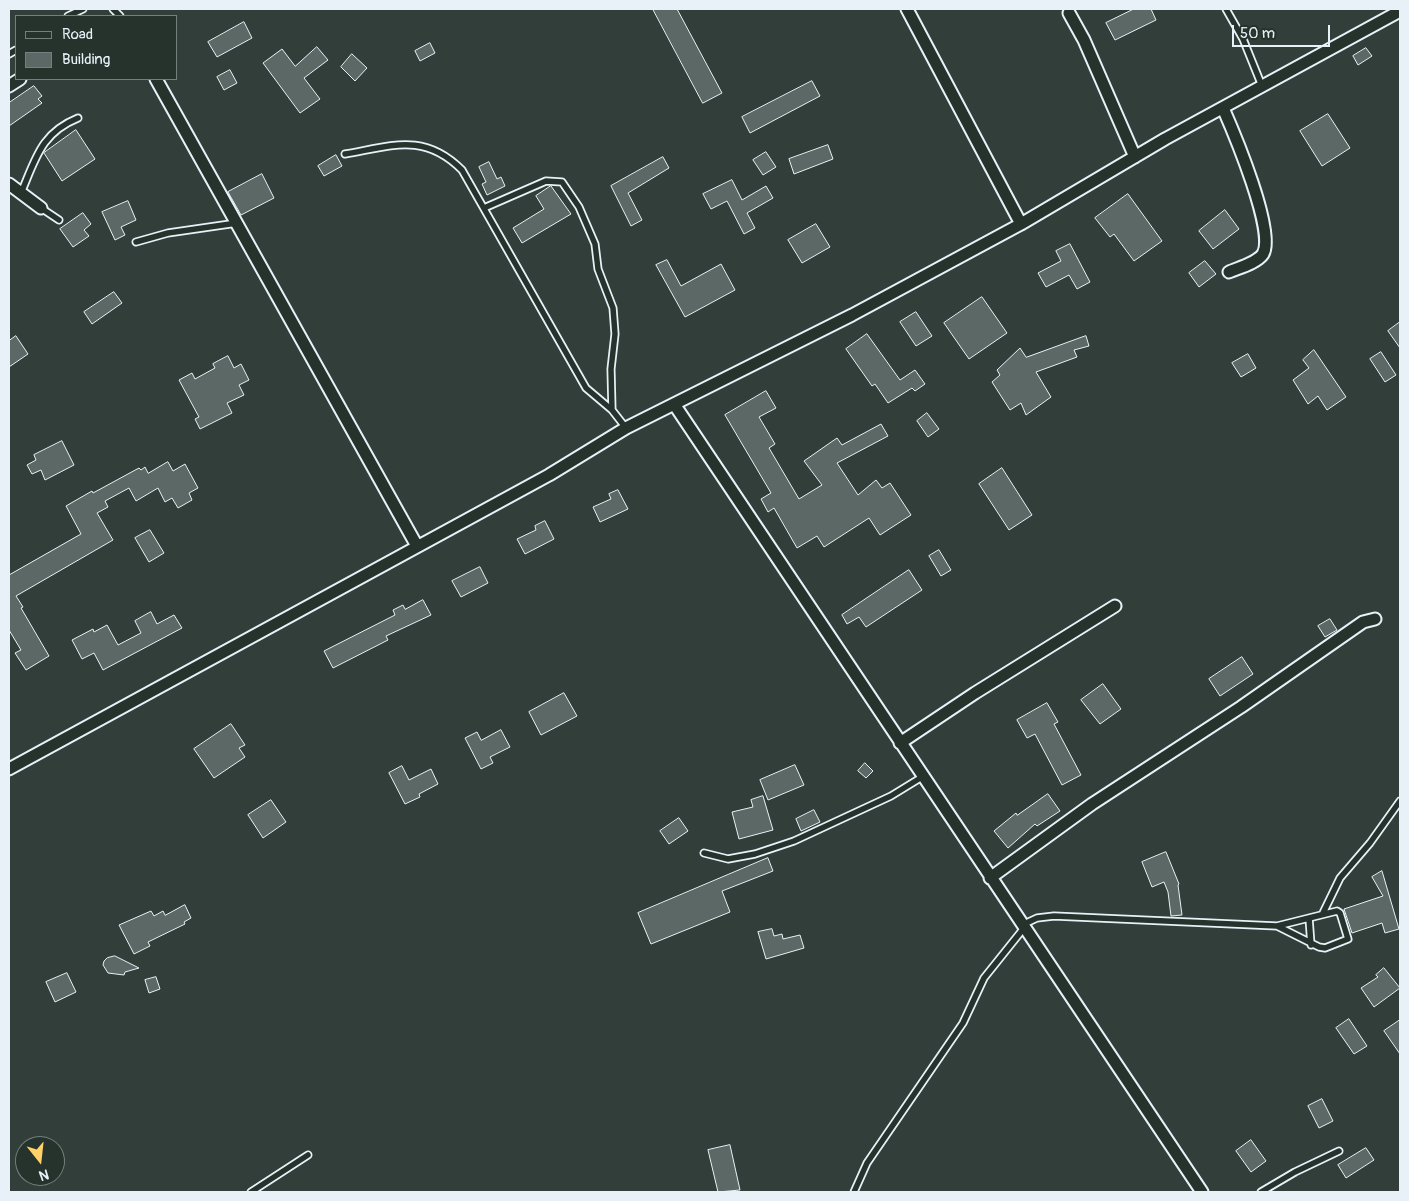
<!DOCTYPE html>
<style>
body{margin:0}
#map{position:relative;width:1409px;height:1201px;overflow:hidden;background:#323e39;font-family:Pangolin,sans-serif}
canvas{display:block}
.frame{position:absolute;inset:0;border:10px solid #e8f1f8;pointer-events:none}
.legend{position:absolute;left:15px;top:15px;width:162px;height:65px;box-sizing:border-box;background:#26332d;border:1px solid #747f7e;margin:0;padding:6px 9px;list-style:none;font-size:15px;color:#e8f1f8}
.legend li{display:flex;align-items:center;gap:10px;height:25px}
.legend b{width:25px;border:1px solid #747f7e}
.north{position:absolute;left:15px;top:1136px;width:50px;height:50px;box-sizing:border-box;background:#26332d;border:1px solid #747f7e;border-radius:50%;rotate:164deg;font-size:14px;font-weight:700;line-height:20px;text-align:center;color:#e8f1f8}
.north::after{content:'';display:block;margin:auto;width:18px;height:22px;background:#ffd166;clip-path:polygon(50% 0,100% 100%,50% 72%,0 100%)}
.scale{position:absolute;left:1232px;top:25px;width:98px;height:22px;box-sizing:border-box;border:2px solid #e8f1f8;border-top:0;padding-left:6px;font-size:15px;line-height:18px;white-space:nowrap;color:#e8f1f8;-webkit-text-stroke:4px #26332d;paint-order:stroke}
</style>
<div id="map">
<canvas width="1409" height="1201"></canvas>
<div class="frame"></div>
<ul class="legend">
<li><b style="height:6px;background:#26332d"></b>Road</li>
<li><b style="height:14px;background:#5c6865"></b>Building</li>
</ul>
<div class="north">N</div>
<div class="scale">50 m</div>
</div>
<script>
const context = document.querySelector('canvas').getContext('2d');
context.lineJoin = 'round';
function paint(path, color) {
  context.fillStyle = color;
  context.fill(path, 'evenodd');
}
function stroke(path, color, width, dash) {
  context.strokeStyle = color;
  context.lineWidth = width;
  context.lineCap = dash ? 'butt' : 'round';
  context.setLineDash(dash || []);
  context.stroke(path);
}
const building = new Path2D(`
 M653,9H677L722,93L703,103Z
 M1134,9H1151L1156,20L1115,40L1106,23Z
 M244,22L252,38L217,57L208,42Z
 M430,43L435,53L420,61L415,51Z
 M317,47L328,60L304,78L320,99L300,113L263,63L282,49L295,66Z
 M1366,48L1372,56L1358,65L1353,56Z
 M352,54L367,68L355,81L341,67Z
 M230,70L237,83L224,90L217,77Z
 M812,81L820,96L750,133L742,117Z
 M34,86L42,96L38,99L42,103L9,126V103Z
 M1328,114L1350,148L1322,166L1300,131Z
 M76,130L95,159L62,181L44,153Z
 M828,145L833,159L794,174L789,159Z
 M766,152L776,167L763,175L753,160Z
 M336,155L342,166L324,176L318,166Z
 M663,157L669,168L628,193L642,220L631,226L611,186Z
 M489,162L497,179L501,177L505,186L487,195L482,184L486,182L479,167Z
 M262,174L274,198L241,215L228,192Z
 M732,180L742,200L766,186L773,198L747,213L755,228L744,234L727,201L711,209L703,194Z
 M551,186L571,214L522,243L513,228L544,209L536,196Z
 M1128,194L1162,241L1134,261L1114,234L1110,237L1095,218Z
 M128,201L136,220L121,227L125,235L115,240L102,212Z
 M1225,210L1239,229L1213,249L1199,231Z
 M83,213L91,224L84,230L89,236L73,247L60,229Z
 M816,224L830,247L802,263L788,240Z
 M1070,244L1090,282L1077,289L1069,275L1046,287L1038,273L1061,261L1056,251Z
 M667,260L681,286L721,264L735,290L685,317L656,265Z
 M1205,261L1216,274L1199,287L1189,273Z
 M114,292L122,303L92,324L84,312Z
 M982,297L1007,333L969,359L944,323Z
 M916,312L932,336L916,346L900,322Z
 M1400,322V348L1388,331Z
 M867,334L900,380L915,370L925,384L915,391L912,388L888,403L875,384L872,386L846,349Z
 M16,336L28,354L9,367V341Z
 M1086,336L1089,346L1074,350L1077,357L1036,372L1051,397L1026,415L1021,403L1010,410L992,382L1000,375L997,370L1020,348L1026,357Z
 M1314,350L1346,397L1327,410L1318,396L1308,404L1293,380L1309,368L1303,360Z
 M1381,352L1396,375L1385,382L1370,359Z
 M1248,354L1256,368L1241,377L1232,363Z
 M228,356L234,368L241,364L249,380L239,385L244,395L227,403L232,413L200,429L195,419L199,417L179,380L192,373L195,379L215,368L213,364Z
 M766,391L776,408L759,417L775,444L769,448L799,499L822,485L804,461L837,438L842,445L881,424L888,436L837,463L858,495L876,480L882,488L890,483L911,515L880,535L869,518L824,547L817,536L797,548L774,508L768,512L761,499L771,493L725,415Z
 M927,413L939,429L928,437L917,421Z
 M62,441L74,465L45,480L41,470L32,474L27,465L36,460L34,455Z
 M168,462L173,471L185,464L198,488L189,493L192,500L178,508L172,498L165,502L158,488L136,501L129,488L105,501L108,507L97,513L113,540L16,596L23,607L21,608L49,656L26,670L15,653L21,650L9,630V575L81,534L66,506L92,491L93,493L139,468L141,470L145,467L148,473Z
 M1002,468L1032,515L1009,530L979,484Z
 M618,490L628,509L600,522L593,507L611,499L609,494Z
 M545,521L554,539L525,554L517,539L536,530L535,526Z
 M150,530L164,553L149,562L135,538Z
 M939,550L951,570L941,576L929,556Z
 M480,567L488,583L461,597L452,581Z
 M909,570L922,590L866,627L859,617L847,624L842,615Z
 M423,600L431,615L386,636L388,640L333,668L324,651L395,615L393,610L403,605L405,609Z
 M151,612L157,624L174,615L182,628L103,670L94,653L82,659L72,640L93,629L94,632L107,625L118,645L141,633L135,621Z
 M1330,619L1337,630L1325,637L1318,626Z
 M1242,657L1253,674L1220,696L1209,679Z
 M1103,684L1121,709L1100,724L1081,700Z
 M564,693L577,716L541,735L529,712Z
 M1047,703L1058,722L1054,724L1081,775L1062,785L1035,734L1027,738L1017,720Z
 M231,724L245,745L239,748L245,757L214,778L194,749Z
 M501,730L510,747L490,757L493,763L481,769L465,738L477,732L481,740Z
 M865,763L873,771L866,778L858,771Z
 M795,765L804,785L768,800L760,780Z
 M402,766L409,780L431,769L438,784L419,794L420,797L405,804L389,773Z
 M1048,794L1060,811L1037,826L1035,824L1008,848L994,831L1016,813L1017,815Z
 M763,796L773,830L739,839L732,812L753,807L751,800Z
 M271,800L286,822L263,838L248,815Z
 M814,810L820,822L801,831L796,819Z
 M679,818L688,831L669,844L660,831Z
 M1166,852L1179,884L1178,885L1182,915L1171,916L1168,892L1164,882L1152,887L1142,862Z
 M768,858L773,871L722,891L730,912L651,944L638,913Z
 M1382,871L1399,929L1385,933L1382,923L1352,933L1344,909L1383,896L1372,877Z
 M185,905L191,918L184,922L185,924L148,942L150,946L134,954L119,925L151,911L154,916L163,911L165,915Z
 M772,929L774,936L782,934L783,939L800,935L804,948L766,959L758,932Z
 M115,956L139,968L125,972L124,975L108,973L103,965L104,961L107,958Z
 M1384,968L1400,988L1374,1007L1361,988L1378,977L1376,975Z
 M67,973L76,992L55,1002L46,982Z
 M156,977L160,989L149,993L145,980Z
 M1349,1019L1367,1046L1354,1054L1336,1028Z
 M1400,1020V1054L1384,1031Z
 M1322,1099L1333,1121L1319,1128L1308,1106Z
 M1251,1140L1266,1161L1251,1172L1236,1151Z
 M730,1145L740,1190L718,1192L708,1150Z
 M1366,1148L1374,1160L1346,1178L1338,1165Z`);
paint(building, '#5c6865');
stroke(building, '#e8f1f8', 1);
const service = new Path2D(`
 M113,9L120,16
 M1226,9L1243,39L1262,86
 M68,16L83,9
 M9,54L16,50
 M345,154C392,146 424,132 462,170L586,388L612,410L626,428
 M21,193C36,158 41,133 78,118
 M41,208L59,220
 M484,208L546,181L562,182L579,207L595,244L598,269L613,308L615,334L611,369L612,410
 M136,242L168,233L237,223
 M704,853L728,859L755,854L794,841L891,796L922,777
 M1323,913L1340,878L1370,843L1400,801
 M1309,918L1311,945
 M1022,925L1037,918L1054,916L1277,926L1337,911L1340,913L1348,939L1325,948L1319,947L1277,926
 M251,1192L308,1155
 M854,1192L867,1163L963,1023L984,978L1024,928
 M1261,1192L1295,1172L1339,1151`);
const minor = new Path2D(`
 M907,9L1021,224
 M1069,13L1084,40L1135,157
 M156,79L417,546
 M9,86L20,79
 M1223,108C1234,133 1276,232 1263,254C1257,263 1238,268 1229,272
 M9,184L41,208
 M674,404L1202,1192
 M900,743L975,693L1115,606
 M9,769L549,475L626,428L852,315L1021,224L1165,139L1400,11
 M990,878L1092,804L1241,707L1363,622L1375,619`);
stroke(service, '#e8f1f8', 9);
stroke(minor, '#e8f1f8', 15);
stroke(service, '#26332d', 5.5);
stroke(minor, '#26332d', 11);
</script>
